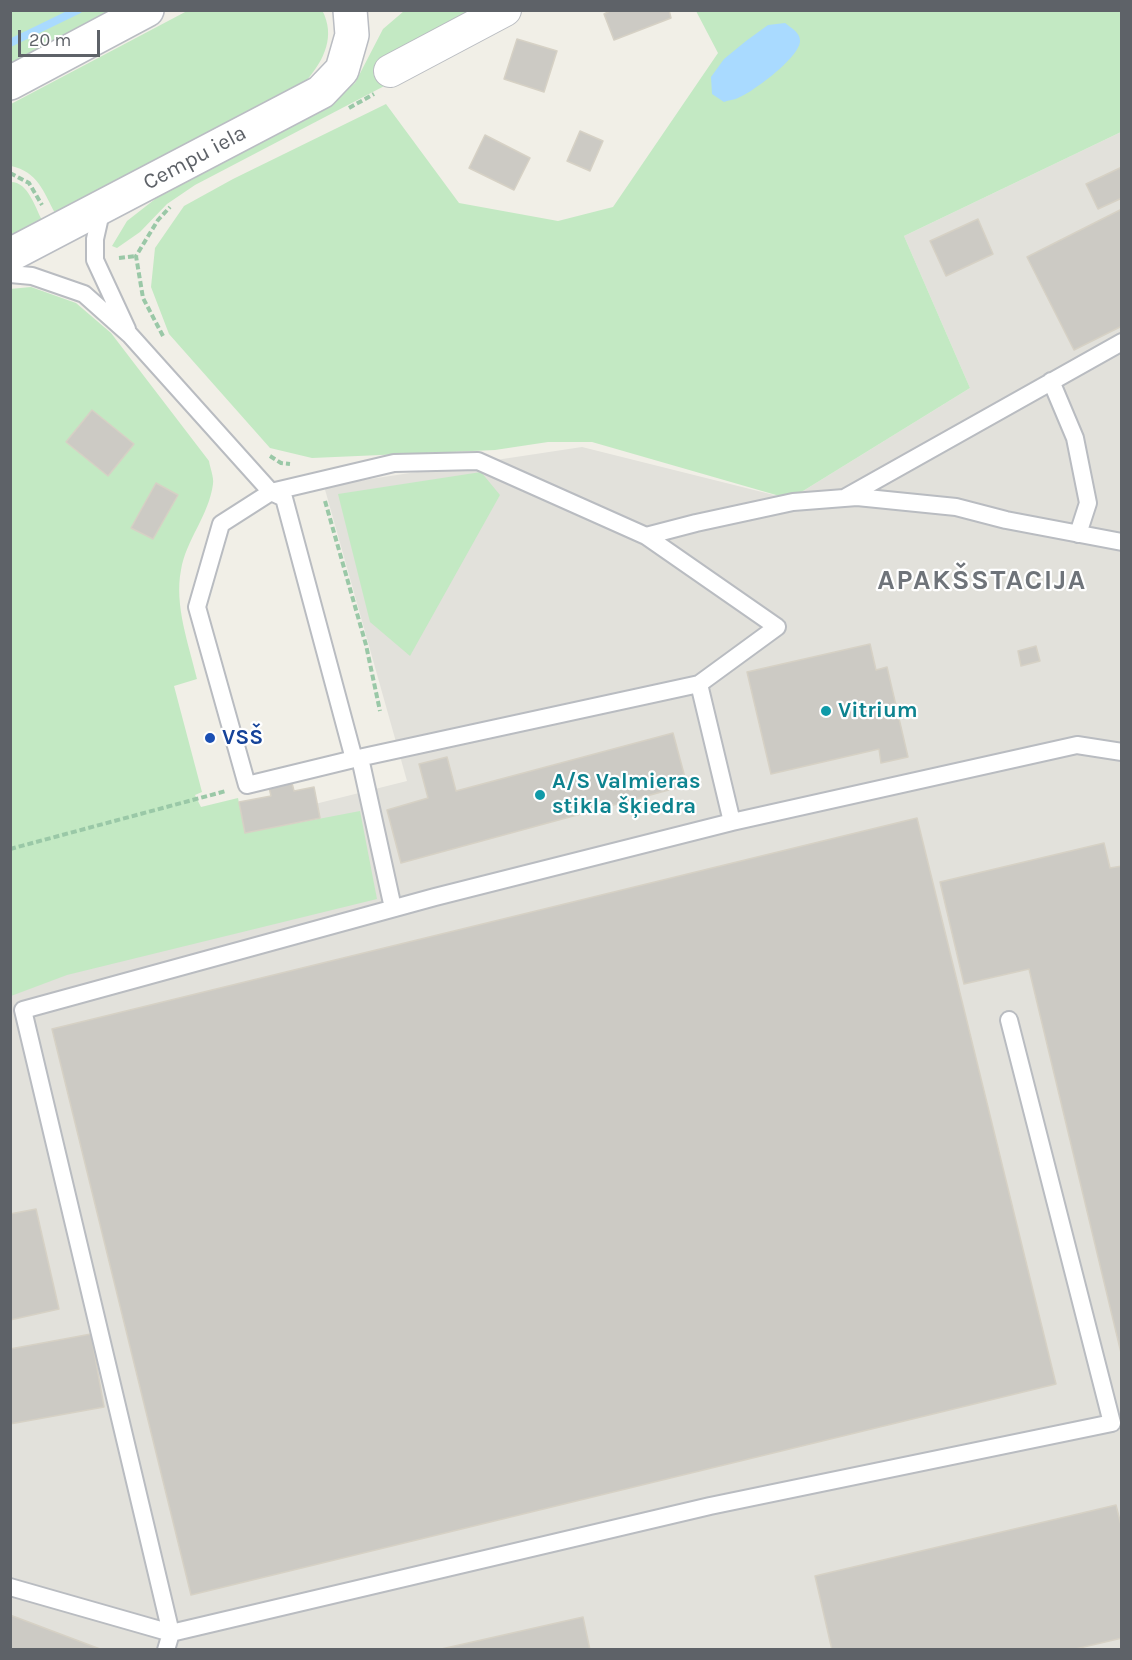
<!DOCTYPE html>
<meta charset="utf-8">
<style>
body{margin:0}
#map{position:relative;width:1132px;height:1660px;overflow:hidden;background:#f1efe7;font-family:Karla,sans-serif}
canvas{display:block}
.frame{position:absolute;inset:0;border:12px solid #5e6268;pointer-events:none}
.scale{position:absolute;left:18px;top:30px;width:82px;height:27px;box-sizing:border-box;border:3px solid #5e6268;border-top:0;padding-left:8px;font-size:18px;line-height:21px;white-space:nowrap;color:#5e6268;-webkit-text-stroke:4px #fff;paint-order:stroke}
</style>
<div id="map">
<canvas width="1132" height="1660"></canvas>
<div class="frame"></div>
<div class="scale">20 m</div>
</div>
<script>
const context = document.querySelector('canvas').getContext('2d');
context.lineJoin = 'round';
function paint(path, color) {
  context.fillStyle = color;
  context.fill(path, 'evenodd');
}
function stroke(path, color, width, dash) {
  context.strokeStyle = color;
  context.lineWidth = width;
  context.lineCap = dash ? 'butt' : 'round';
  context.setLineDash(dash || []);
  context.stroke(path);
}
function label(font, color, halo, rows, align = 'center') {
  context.font = font + ' Karla,sans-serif';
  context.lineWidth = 4.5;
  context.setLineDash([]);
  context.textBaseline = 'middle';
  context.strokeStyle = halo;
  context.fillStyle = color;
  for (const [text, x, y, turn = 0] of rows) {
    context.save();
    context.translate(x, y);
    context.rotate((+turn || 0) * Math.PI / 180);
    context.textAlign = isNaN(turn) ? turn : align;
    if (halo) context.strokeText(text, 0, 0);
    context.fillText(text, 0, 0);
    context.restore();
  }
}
paint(new Path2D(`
 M1121,132V1649H11L10,913L235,824L407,781L324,486L582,447L790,499L970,388L904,236Z`), '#e2e1db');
paint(new Path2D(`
 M322,10C336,36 324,60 307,80L55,213C43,191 38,172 11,166V104L187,11Z
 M11,11H119L11,64Z
 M404,11H490L390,83L195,185L167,204L140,232L117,248L112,246L127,221L159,196L314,114L355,83L383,29Z
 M696,11H1121V132L904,236L970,388L790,499L592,442H548L495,450L312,458L270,448L169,334L151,287L155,248L184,206L233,179L386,104L459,203L558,221L613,207L718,53Z
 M11,182C28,182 35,207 42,220L11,237Z
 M31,287L76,303L111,333L209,461C210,468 214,477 213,484C209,515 186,540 181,570C174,605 189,645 197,679L174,686L202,792L195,795L201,807L238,798L245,833L360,811L377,899L67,975L11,996L10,289Z
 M481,472L500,495L410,656L370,622L338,494Z`), '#c3e9c3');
paint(new Path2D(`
 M785,23C791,28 800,32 800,41C800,57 753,92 738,98C734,100 729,100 724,102L712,94L711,77L724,59L746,41L768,25Z`), '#a9daff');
stroke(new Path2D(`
 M10,43L78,10`), '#a9daff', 8);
const building = new Path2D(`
 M612,10H669L671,18L614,40L604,14Z
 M517,39L557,51L544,92L504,79Z
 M580,131L603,141L590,171L567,161Z
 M485,135L530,158L514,190L469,168Z
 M1122,167V198L1098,209L1086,184Z
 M1122,209V326L1074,350L1027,257Z
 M978,219L993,254L946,276L930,241Z
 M92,410L134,444L108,476L66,442Z
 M156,483L178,495L153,539L131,528Z
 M870,644L876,670L887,667L908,757L881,763L879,749L771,774L747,672Z
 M1036,646L1040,661L1021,666L1018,651Z
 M673,733L687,785L401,863L387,810L428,798L419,764L447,757L456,791Z
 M291,779L294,791L314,787L320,818L245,833L239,802L271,796L268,783Z
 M917,818L1056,1384L191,1595L52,1029Z
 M1104,843L1110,868L1122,866V1357L1029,969L964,984L940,882Z
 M36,1209L59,1309L10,1320V1214Z
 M91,1334L104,1407L10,1424V1349Z
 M1116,1505L1122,1529V1638L1071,1650H832L815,1576Z
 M10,1615L100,1649L10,1650Z
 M583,1617L590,1650H437Z`);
paint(building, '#cccac4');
stroke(building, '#d6d1c5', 1.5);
const lane = new Path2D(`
 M102,208L95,239V260L127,329
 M10,274L32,276L84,294L130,335L271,492L284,498L354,759
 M1051,381L1075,438L1088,503L1078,534
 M478,461L646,536L777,627L699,684L354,759L247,785L197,607L221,524L271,492L394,463Z
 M846,497L1122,342
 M646,536L696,523L793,502L857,497L956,507L1006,520L1122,542
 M699,684L732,822
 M360,758L393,908
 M10,1587L171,1633L23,1010L435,897L732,822L1077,745L1122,752
 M166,1650L171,1633L710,1506L1112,1423L1009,1020`);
const street = new Path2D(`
 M390,71L505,10`);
const secondary = new Path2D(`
 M10,83L147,10
 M10,255L321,92L342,70L352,35L350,10`);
stroke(lane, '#b9bcc1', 20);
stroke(street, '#b9bcc1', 34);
stroke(secondary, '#babdc3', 36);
stroke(new Path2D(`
 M349,108L374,94
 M10,173L29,183L42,205
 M119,258L136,256
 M163,336L143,298L136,256L158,220L170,207
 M270,456L281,463L290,464
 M325,501L366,645L380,711
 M10,849L226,791`), '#9ac8a7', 4, [6, 3]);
stroke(lane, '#fff', 16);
stroke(street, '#fff', 32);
stroke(secondary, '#fff', 33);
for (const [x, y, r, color] of [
 [826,711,6,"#0f9aa8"],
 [210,738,6,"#1a4fb4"],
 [540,795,6,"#0f9aa8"]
]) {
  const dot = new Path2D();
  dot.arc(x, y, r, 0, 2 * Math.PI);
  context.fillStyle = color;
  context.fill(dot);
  stroke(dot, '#fff', 2);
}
label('22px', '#5e6268', '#fff', [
 ["Cempu iela",195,158,-28]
]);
label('bold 22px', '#0d838f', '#fff', [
 ["Vitrium",838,711],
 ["A/S Valmieras",552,782],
 ["stikla šķiedra",552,807]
], 'left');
label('bold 22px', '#164399', '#fff', [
 ["VSŠ",222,738]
], 'left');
context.letterSpacing = '1.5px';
label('bold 28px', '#6f747a', '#fff', [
 ["APAKŠSTACIJA",982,581]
]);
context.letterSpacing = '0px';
</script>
